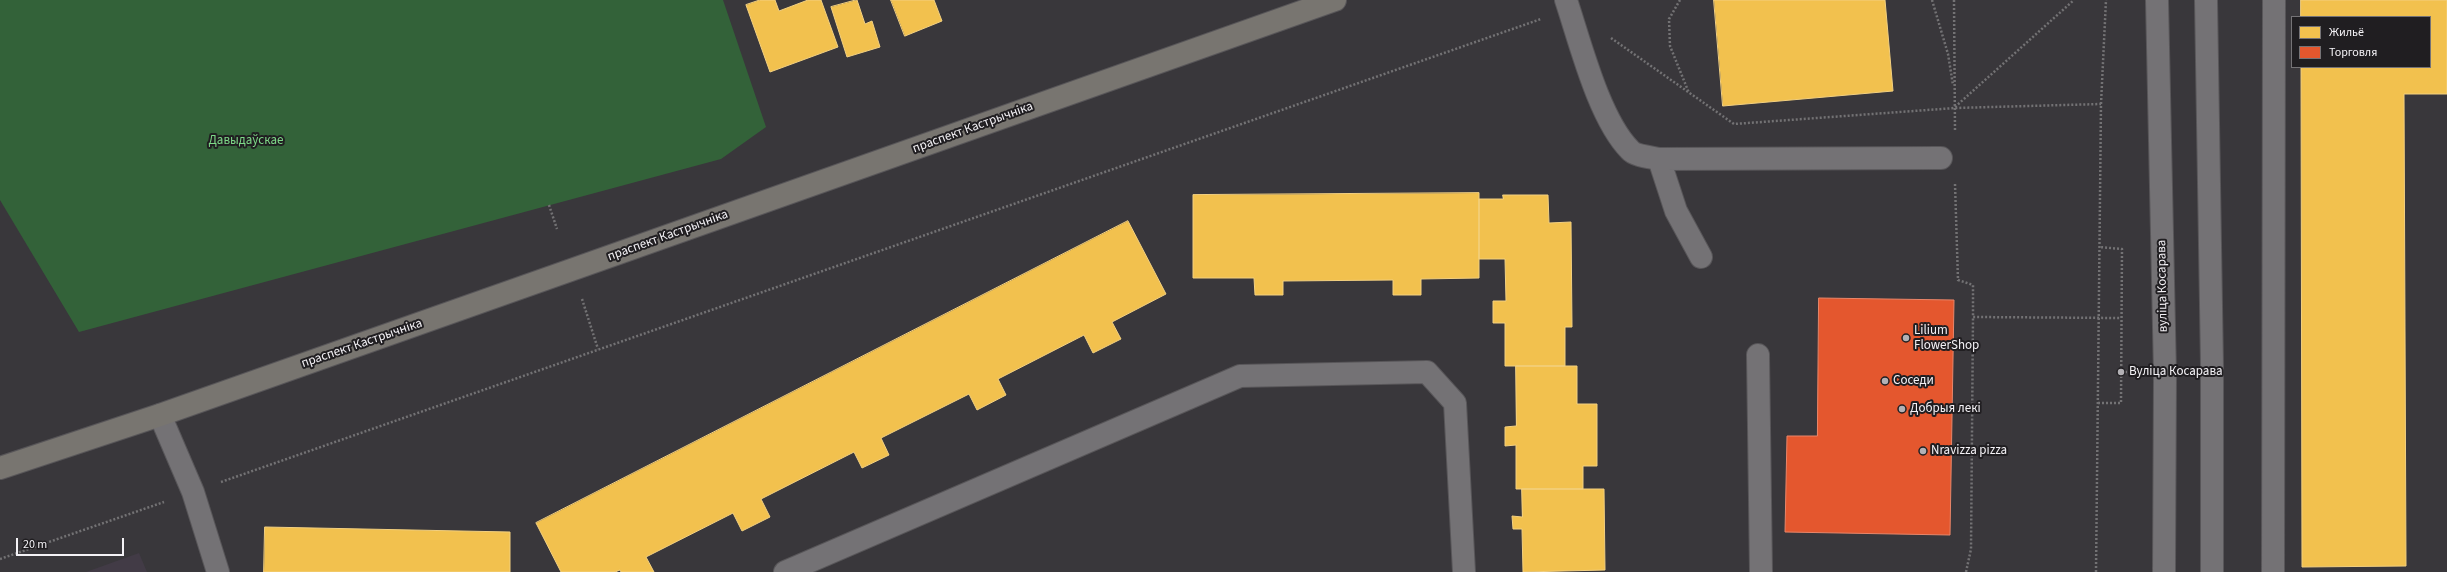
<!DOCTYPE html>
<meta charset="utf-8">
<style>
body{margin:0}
#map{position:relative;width:2447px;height:572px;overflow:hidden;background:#39373b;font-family:"Source Sans 3",sans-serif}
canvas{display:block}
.legend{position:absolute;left:2291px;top:16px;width:140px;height:52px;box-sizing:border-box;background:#201e21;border:1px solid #757376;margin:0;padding:5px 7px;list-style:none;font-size:12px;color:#f4f2f6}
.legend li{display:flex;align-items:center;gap:8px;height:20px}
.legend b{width:20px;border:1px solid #757376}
.scale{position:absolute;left:16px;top:538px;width:108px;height:18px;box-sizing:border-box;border:2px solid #f4f2f6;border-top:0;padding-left:5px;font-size:12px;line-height:14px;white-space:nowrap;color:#f4f2f6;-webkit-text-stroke:3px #201e21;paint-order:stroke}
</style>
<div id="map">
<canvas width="2447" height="572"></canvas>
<ul class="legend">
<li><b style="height:11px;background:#f2c14e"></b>Жильё</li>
<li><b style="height:11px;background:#e4572e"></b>Торговля</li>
</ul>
<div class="scale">20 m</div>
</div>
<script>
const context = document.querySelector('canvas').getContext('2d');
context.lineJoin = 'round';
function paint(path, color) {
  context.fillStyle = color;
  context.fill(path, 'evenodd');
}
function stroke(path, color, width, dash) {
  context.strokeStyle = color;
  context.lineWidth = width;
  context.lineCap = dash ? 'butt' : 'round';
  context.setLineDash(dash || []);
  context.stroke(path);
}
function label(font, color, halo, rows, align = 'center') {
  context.font = font + ' "Source Sans 3",sans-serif';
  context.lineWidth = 4;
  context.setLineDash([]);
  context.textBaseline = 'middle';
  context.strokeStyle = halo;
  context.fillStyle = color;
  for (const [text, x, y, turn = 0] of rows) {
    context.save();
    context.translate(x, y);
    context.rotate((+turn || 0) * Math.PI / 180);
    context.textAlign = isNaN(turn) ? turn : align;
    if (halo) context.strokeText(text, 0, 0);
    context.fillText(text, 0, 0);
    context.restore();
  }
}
paint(new Path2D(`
 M139,553L147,572H86Z`), '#423b46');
paint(new Path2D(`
 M0,0H723L766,127L721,159L79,332L0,200Z`), '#336239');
const homes = new Path2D(`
 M760,0H775L779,11L808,0H821L838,47L770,72L746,5Z
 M857,0L865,24L872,21L880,47L847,57L831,7Z
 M891,0H934L942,21L905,36Z
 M1714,0H1885L1893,91L1723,106Z
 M2301,0H2447V94H2404L2406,566L2302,567L2301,67H2430V17H2301Z
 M1479,193V278L1421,279V295H1393V280L1283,281V295H1255L1254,278H1193V195Z
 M1503,195H1548L1549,223L1571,222L1572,327H1565V366H1505V323H1493V301H1506L1505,259H1479V199H1503Z
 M1128,221L1166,294L1112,322L1121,339L1093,353L1084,335L998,379L1006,395L977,410L969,394L881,438L889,455L862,468L854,452L761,499L770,517L742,531L733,513L646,557L654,572H621L620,570L615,572H561L536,523Z
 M1516,366H1577V404H1597V466H1583V489H1516V445L1505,446V427L1516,426Z
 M1522,489H1604L1605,570L1523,572L1522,529H1513L1512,516L1522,517Z
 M265,527L510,532V572H264Z`);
paint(homes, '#f2c14e');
stroke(homes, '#f3d080', 1);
const shops = new Path2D(`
 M1819,298L1954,300L1950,535L1785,532L1787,436H1817Z`);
paint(shops, '#e4572e');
stroke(shops, '#e9866a', 1);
const minor = new Path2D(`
 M1566,0C1580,42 1599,119 1630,150C1635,156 1651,157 1659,159L1676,211L1701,257
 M2157,0L2165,374L2164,572
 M2206,0L2212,366V572
 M1659,159L1941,158
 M1758,355L1761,572
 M160,415L193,492L218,572
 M785,572L1240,376L1427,372L1455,403L1464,572
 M2273,572L2274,0`);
const major = new Path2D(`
 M0,468L160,415L571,270L1335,0`);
stroke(minor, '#585659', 24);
stroke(major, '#585659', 24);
stroke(new Path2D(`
 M1680,0L1669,19L1670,46L1689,93
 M1932,0L1948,54L1953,85
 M1954,0L1955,131
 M1611,38L1734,124L1955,108L2101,104
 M1955,107L2074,0
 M1955,184L1958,280L1973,285V317L2121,318
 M549,205L557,229
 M582,299L598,349
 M2121,372H2134
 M2098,403H2121L2122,249L2099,247
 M221,482L1541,19
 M0,559L164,502
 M1966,572L1971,549L1973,317
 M2096,572L2101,104L2106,0`), '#737274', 2.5, [2, 2]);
stroke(minor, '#747275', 22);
stroke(major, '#787570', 22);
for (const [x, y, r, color] of [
 [1906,338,4,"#b3b1b5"],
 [2121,372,4,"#b3b1b5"],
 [1885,381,4,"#b3b1b5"],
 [1902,409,4,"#b3b1b5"],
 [1923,451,4,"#b3b1b5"]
]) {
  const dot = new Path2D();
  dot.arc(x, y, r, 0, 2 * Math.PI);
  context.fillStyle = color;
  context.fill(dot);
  stroke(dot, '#201e21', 1.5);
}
label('13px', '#f4f2f6', '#201e21', [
 ["праспект Кастрычніка",973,128,-20],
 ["праспект Кастрычніка",668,236,-20],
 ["вуліца Косарава",2163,286,-91],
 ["праспект Кастрычніка",362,344,-19]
]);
label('13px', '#7ed988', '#201e21', [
 ["Давыдаўскае",246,141]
]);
label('13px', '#f4f2f6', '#201e21', [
 ["Lilium",1914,331],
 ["FlowerShop",1914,346],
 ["Вуліца Косарава",2129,372],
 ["Соседи",1893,381],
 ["Добрыя лекі",1910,409],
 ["Nravizza pizza",1931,451]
], 'left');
</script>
